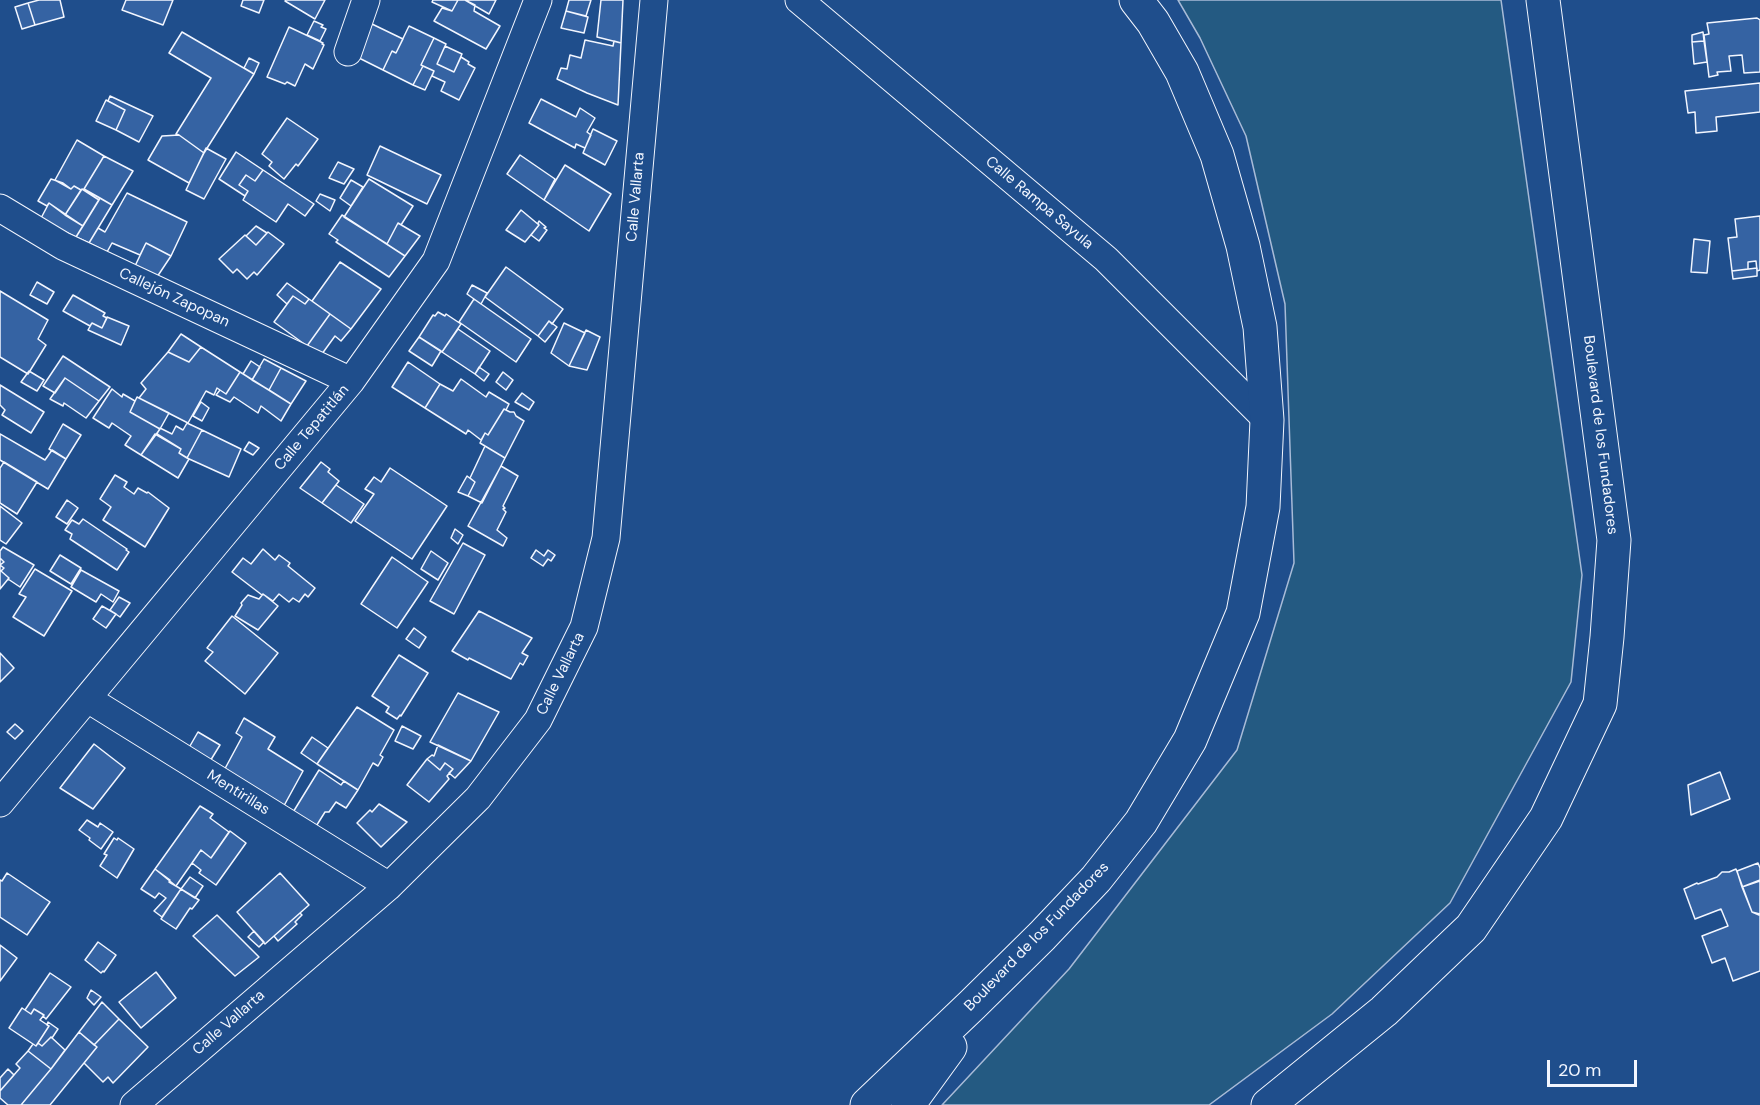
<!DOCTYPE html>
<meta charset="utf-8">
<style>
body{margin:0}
#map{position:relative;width:1760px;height:1105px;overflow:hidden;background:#1f4e8c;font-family:"DM Sans",sans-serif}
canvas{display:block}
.scale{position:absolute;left:1547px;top:1060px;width:90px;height:27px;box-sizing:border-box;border:3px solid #f2f6ff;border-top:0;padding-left:8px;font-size:18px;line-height:21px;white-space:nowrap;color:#f2f6ff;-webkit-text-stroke:4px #1f4e8c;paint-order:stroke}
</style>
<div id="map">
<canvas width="1760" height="1105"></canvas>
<div class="scale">20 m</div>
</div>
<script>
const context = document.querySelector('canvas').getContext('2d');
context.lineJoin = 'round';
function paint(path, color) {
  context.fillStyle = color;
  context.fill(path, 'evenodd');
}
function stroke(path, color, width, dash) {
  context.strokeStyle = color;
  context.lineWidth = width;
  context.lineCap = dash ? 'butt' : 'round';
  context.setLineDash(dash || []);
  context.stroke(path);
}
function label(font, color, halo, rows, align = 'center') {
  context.font = font + ' "DM Sans",sans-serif';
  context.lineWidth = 4.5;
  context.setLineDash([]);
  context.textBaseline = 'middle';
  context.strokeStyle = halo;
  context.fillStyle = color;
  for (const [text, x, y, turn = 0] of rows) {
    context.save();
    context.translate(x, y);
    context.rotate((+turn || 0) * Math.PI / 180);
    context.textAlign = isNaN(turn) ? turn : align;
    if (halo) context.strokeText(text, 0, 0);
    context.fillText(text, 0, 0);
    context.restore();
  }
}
const green = new Path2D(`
 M1178,0H1501L1582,575L1571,682L1450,903L1332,1014L1209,1105H942L1069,969L1237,750L1294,563L1285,304L1246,136L1200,38Z`);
paint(green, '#245a82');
stroke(green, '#a8bbd7', 1.5);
const building = new Path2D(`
 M39,0H60L64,17L35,25L28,3Z
 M126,0H173L163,25L122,10Z
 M243,0H264L259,13L241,6Z
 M286,0H325L315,19L285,1Z
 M433,0H458L452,11L432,2Z
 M458,0H465L475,5L474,11L500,26L486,49L434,21L442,8L452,11Z
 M465,0H496L489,14Z
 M569,0H591L586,16L566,11Z
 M601,0H623L621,43L597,37Z
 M28,3L35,25L22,29L15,7Z
 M566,11L588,17L584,33L561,28Z
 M1757,18L1760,20V72L1744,73L1742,55L1729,56L1731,71L1717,72L1718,75L1709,77L1704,35L1709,34L1707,23Z
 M314,21L323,25L321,27L326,29L320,41L307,35Z
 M372,24L403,39L396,53L392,51L383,70L357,57Z
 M409,26L434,38L421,65L423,66L413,85L383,70L392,51L396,53Z
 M289,27L323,43L322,44L324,45L313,69L305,64L295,86L287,82L285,84L267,77Z
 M182,32L254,74L204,153L179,135L176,134L211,78L169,53Z
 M1703,32L1704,41L1692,42V35Z
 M434,38L446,44L437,64L454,72L461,57L469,62L468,64L475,68L459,100L441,91L445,82L432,76L434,71L421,65Z
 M585,40L613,46L614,41L621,43L618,105L587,93L557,79L561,68L567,69L570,55L581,58Z
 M1704,41L1707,62L1694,64L1692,42Z
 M445,46L462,54L454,72L437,64Z
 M249,58L259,63L254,74L244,68Z
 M423,66L434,71L425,90L413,85Z
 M1760,83V112L1716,117L1717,131L1696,133L1695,112L1688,113L1685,91Z
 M110,96L153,116L139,142L116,130L125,110L108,101Z
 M541,99L576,117L580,108L595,118L587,132L591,135L585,148L576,144L575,148L529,123Z
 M106,100L125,110L116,130L96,121Z
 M287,118L318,139L298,166L296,164L284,179L269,166L272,162L262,154Z
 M593,129L617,141L605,165L583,153Z
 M179,135L204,153L189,183L148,160L162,136Z
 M77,140L104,156L84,189L100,198L99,200L82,189L81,190L74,186L71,189L55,180Z
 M380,146L441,175L427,204L367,175Z
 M206,148L226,159L204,199L186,190Z
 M236,152L263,170L255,181L246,175L239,185L248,191L245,196L219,179Z
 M520,155L555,179L544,200L507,174Z
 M104,156L133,171L112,205L84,189Z
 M338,162L354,169L344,184L329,178Z
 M565,165L611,194L589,231L544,200Z
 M263,170L314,204L305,216L288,204L276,222L243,200L248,191L239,185L246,175L255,181Z
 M51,179L63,183L71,189L74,186L81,190L65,215L49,203L47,206L38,201Z
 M369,179L413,206L401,225L398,223L387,244L344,217Z
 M351,180L363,187L351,206L340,198Z
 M82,189L99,200L83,226L65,215Z
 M127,193L187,222L171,256L146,243L140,255L112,243L107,252L89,243L98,228L105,232Z
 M320,194L335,200L330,211L316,201Z
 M100,198L112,205L89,243L76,237Z
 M49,203L83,226L76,237L40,220Z
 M521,210L539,225L525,242L506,230Z
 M342,215L405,256L389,277L336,242L338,240L329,234Z
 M1760,216V270L1757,271L1756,261L1748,262V269L1732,271L1728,238L1737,237L1735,219Z
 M539,221L546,227L544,228L547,230L539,241L531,235L539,225L538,223Z
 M398,223L420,236L405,256L387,244Z
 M256,226L267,233L256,245L246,236Z
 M268,232L284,244L257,275L254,272L247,279L237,269L233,273L219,259L245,235L256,245Z
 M1694,239L1710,241L1707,273L1691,272Z
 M146,243L171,256L157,277L135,266Z
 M340,262L381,289L351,329L312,301Z
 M506,267L563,309L552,324L549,321L538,336L485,297Z
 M1757,268V276L1733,279L1732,271Z
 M37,282L54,292L47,304L30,295Z
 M287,283L309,299L305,304L293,296L287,304L277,295Z
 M472,285L487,293L481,304L467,294Z
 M0,291L48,320L38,339L46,345L28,374L0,357Z
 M73,295L105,313L103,316L107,318L102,328L92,323L90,326L63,311Z
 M293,296L305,304L309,299L330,314L307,346L274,322Z
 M474,299L531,339L516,362L459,322Z
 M438,312L445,316L446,314L461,324L442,352L419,337L433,315L435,316Z
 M330,314L351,329L341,341L335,336L319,358L307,346Z
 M107,317L129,326L121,345L88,330L92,323L102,328Z
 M549,321L557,327L545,342L538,336Z
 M564,323L585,333L569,366L551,353Z
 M458,329L490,351L475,374L442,352Z
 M586,330L600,337L587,370L569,366Z
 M181,334L201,347L189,362L168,352Z
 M419,337L441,351L432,366L409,351Z
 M201,347L240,372L226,394L217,388L214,395L206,391L188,423L139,398L146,389L141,383L168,352L189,362Z
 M63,356L110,387L99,401L65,378L55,393L43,386Z
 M264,359L281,368L269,390L252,380Z
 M251,361L260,367L252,380L243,374Z
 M408,362L440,384L425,408L392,387Z
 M479,367L489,374L484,381L475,374Z
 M281,368L306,381L291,404L269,390Z
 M29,371L44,380L37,391L21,382Z
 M240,372L291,404L281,421L261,406L258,413L234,397L230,402L216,395L220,390L226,394Z
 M503,372L513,380L506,390L496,382Z
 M65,378L99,401L86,418L64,403L63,406L50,399Z
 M461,379L486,397L489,392L509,404L506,410L504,409L488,435L485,433L481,440L468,430L466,434L425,408L440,384L453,391Z
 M0,385L44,412L31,433L2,415L5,410L0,405Z
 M112,389L122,397L123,394L135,401L130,412L160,429L141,455L125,445L131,436L112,423L109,428L93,418Z
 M522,393L534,402L529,410L515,402Z
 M137,397L169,413L160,429L130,412Z
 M201,402L209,408L202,421L193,416Z
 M504,409L510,412H514L516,416L524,421L505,458L480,443L485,433L488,435Z
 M187,423L202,430L187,458L179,453L181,449L157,434L160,428L172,434L176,426L183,430Z
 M63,424L81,435L66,459L49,449Z
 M202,430L241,449L229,477L187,458Z
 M0,434L45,460L52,450L66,459L48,489L0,460Z
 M155,434L181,449L179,453L189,459L178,478L141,455Z
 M249,442L259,448L253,455L244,450Z
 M485,446L505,458L482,503L468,496L475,482L470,478Z
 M4,462L37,482L17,514L0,503V468Z
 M321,462L330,469L328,472L339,481L322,503L300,488Z
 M501,466L518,476L503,506L505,508L503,509L506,512L497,530L507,538L503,546L468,526Z
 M390,468L447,506L412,559L355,521L374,494L365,489L374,477L381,482Z
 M115,475L127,482L124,487L134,494L138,488L147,493L148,492L169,508L145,547L103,520L111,507L100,499Z
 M467,476L475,482L468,496L458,492Z
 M336,485L364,504L351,523L322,503Z
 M67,500L78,508L67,524L56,517Z
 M0,506L22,523L6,544L0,540Z
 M83,519L127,549L126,550L129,552L117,570L70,539L72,534L65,530L72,520L79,524Z
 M455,529L463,535L458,544L451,538Z
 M463,543L485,555L454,614L430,601Z
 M3,547L34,565L20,587L8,579L9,578L1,571L4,568L0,565L4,562L0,558V551Z
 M263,549L275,560L279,555L290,563L288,566L315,588L308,597L305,594L299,602L293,598L289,602L279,594L273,601L263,594L262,595L232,572L243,558L251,564Z
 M536,550L544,556L548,550L555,555L551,561L548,559L543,566L531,558Z
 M431,551L448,563L438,580L421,569Z
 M60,555L81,568L71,584L50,571Z
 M392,557L428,582L397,628L361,604Z
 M0,558L4,562L0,565L4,568L1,571L9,578L0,589Z
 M35,569L72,591L44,636L13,617L26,597L19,594Z
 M81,570L119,591L113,602L101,594L96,602L71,587Z
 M263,594L278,606L258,630L235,616L242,605L241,603L248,595L259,599Z
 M119,597L130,603L120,617L110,610Z
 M102,606L116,614L106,628L93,619Z
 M479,611L532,638L522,653L528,656L523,665L520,663L511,679L469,658L468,660L452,651Z
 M232,616L278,653L245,694L205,661L213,652L207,648Z
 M414,628L426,637L419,648L406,639Z
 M0,653L14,668L0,682Z
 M399,655L428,673L401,716L400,715L397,719L386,712L389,707L372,696Z
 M458,693L499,712L471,761L430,742Z
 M357,707L394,730L380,755L383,757L378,766L373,763L358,790L317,764Z
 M244,718L275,737L268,749L303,771L280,813L221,776L242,737L236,733Z
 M15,724L23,731L15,739L7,732Z
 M402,726L421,736L413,749L395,741Z
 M198,732L220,745L204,771L183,758Z
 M312,737L328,748L317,764L301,753Z
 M94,744L125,768L93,809L60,788Z
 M438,745L471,761L455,778L449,773L453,769L445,763L440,770L427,759L432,755L434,756Z
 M427,759L440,770L445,763L453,769L447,776L449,779L429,802L407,785Z
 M319,770L341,785L344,781L358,790L346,808L336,802L329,812H325L310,836L287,822Z
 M1720,772L1730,799L1691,815L1688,785Z
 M379,804L407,822L381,847L357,823L370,810L372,812Z
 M200,806L213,814L210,818L229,832L211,858L201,850L176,886L155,869Z
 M87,820L98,827L100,823L113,832L101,849L89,840L90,838L79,830Z
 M230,831L246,843L216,885L199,873L201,870L192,863L201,850L211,858Z
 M114,838L117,840L118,838L134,849L117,878L100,866L107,855L104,854Z
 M1758,863L1760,868V881L1742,887L1737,871Z
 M155,869L170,880L169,882L181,889L162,917L154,911L166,898L159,893L155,898L141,889Z
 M1736,869L1752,912L1760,914V971L1733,981L1725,958L1712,963L1702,936L1728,926L1721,909L1695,919L1684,889L1697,883L1698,884L1717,877L1722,872H1729Z
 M7,873L50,902L27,935L0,917V880L2,881Z
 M280,873L309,905L265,944L237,912Z
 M190,877L203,886L195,898L181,889Z
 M1760,880V914L1759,915L1752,912L1742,887Z
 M181,889L199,900L192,909L190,908L176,929L161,919Z
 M300,913L302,915L295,922L297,924L278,941L274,936Z
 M217,915L259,957L235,976L193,936Z
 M254,931L264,942L259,947L248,937Z
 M98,942L116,955L104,972L103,971L101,973L85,960Z
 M0,945L17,958L0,981Z
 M156,972L176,998L141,1028L119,1002Z
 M50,973L71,987L46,1019L43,1016L44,1015L34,1009L31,1014L25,1010Z
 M91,990L101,997L94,1005L87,998Z
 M102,1002L119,1019L94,1045L79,1032Z
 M22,1008L31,1014L34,1009L44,1015L40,1020L49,1026L36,1046L9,1028Z
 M119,1019L148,1047L113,1083L108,1077L103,1082L84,1063L97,1047L94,1045Z
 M48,1022L58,1029L52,1038L51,1037L42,1046L38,1043L49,1026L47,1025Z
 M79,1032L97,1047L50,1105H21L51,1069Z
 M51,1037L65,1050L51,1069L28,1051L33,1044L36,1046L38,1043L42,1046Z
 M28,1051L51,1069L21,1105H8L0,1098V1091L20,1068L16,1064Z
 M8,1069L14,1075L0,1091V1078Z`);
paint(building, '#3563a3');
stroke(building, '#f2f6ff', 1.5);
const minor = new Path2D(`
 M799,0L1106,259L1267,420
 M348,52L366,0
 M0,208L63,246L351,381
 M88,699L389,886
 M0,803L351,381L436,261L538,0
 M134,1105L389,886L478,798L538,720L584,627L606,538L654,0`);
const primary = new Path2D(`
 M867,1105L972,1005L1042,936L1096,879L1141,822L1190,740L1243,613L1263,507L1267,420L1260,327L1243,246L1217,155L1182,72L1153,22L1136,0
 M908,1105L950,1047
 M1268,1105L1384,1011L1471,928L1546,818L1600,704L1607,637L1614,540L1543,0`);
stroke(minor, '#f2f6ff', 29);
stroke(primary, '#f2f6ff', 35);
stroke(minor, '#1f4e8c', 27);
stroke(primary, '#1f4e8c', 33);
label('15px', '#f2f6ff', '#1f4e8c', [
 ["Calle Vallarta",636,197,-85],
 ["Calle Rampa Sayula",1039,203,40],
 ["Callejón Zapopan",174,298,25],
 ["Calle Tepatitlán",312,428,-50],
 ["Boulevard de los Fundadores",1600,435,83],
 ["Calle Vallarta",561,674,-64],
 ["Mentirillas",238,793,32],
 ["Boulevard de los Fundadores",1037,937,-46],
 ["Calle Vallarta",229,1023,-41]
]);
</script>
